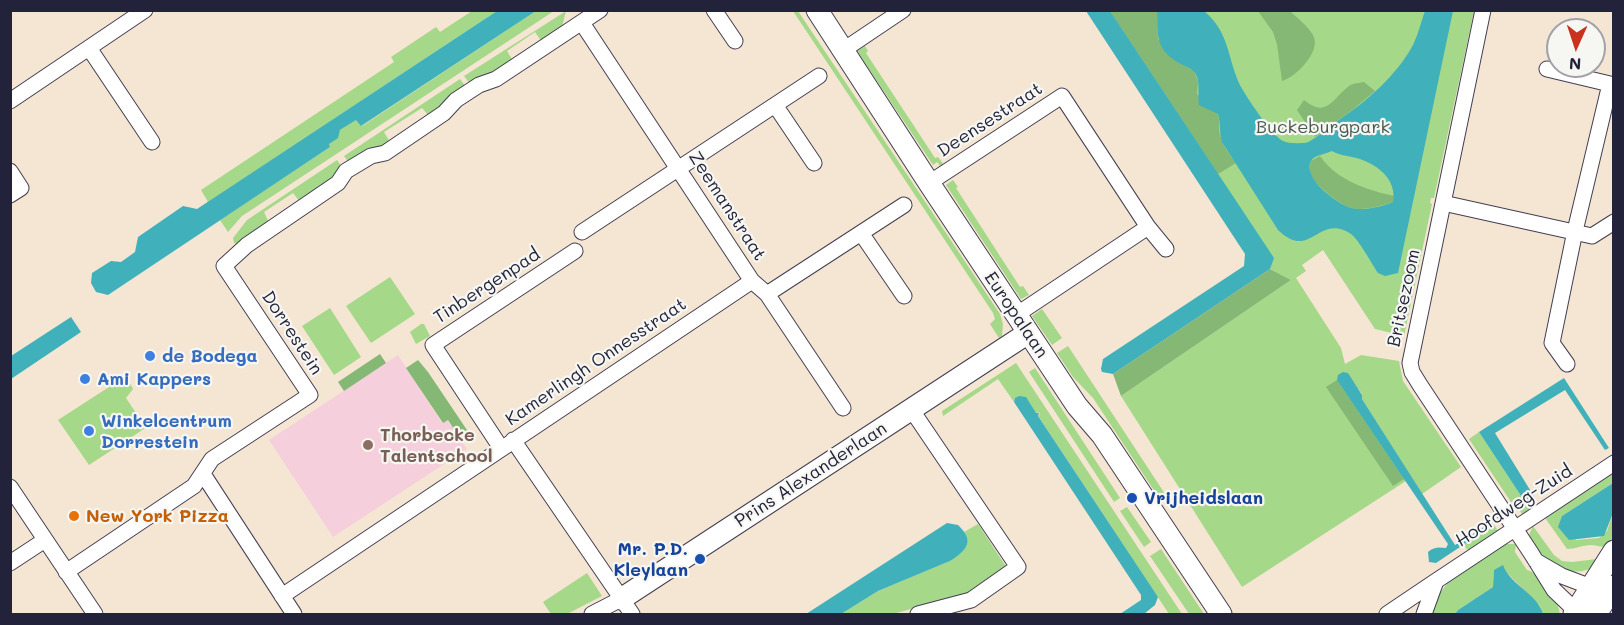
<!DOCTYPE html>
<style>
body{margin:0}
#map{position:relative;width:1624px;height:625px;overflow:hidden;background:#f5e6d3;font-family:Mali,sans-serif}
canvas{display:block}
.frame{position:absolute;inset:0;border:12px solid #22223b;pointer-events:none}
.north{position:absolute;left:1546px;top:18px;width:60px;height:60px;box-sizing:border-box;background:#f6f6f2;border:2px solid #a1a1a9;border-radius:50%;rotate:183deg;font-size:16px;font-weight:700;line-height:24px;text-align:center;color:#22223b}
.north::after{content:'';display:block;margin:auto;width:21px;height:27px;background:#c8321e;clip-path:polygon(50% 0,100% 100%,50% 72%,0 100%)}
</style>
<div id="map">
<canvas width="1624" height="625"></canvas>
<div class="frame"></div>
<div class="north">N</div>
</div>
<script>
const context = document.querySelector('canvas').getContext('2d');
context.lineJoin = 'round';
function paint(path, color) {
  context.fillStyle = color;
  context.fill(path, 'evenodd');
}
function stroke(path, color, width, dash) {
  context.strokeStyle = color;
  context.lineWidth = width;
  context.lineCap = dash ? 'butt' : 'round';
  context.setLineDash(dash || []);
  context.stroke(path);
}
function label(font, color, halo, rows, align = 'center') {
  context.font = font + ' Mali,sans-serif';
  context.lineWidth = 4.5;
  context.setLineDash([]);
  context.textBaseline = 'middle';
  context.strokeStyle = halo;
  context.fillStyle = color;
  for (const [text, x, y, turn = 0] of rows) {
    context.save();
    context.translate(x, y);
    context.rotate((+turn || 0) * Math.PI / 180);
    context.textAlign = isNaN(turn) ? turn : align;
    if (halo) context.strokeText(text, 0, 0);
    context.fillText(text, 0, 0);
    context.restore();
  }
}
paint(new Path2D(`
 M398,355L442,423L447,420L467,449L333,537L269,440Z`), '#f5cfdb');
paint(new Path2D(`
 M472,11H497L208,202L201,190L394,62L391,57L436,27L440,32Z
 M536,11H554L242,216L228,232L220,220L330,147L329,144L340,130L357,119L362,126Z
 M566,11L562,27L542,42L535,32L507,51L513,61L498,71L470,84L464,76Z
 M793,11H798L1000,314L1003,324L1002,336L999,338L990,324L995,319L993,313Z
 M1102,11H1474L1434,198H1431L1430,203L1432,204L1404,336L1375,329L1323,250L1302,265L1306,271L1296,278L1341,348L1345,364L1361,355L1399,361L1403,381L1461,467L1422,494L1362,399V394L1346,373L1409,479L1242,587L1121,396L1291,280L1270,269L1271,263Z
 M865,46L868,51L866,53L935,158L938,157L944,165L941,167L937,162L933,165L857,51Z
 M460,79L466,87L429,116L422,108L384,132L390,142L349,163L344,156Z
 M337,160L342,167L336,176L300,202L293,193L264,212L269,223L237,244L234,243L233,238L247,220Z
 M953,180L958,187L956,188L1020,287L1023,286L1029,295L1021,299L946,185Z
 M390,277L415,314L371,343L346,306Z
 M330,308L361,357L334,375L302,326Z
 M1042,309L1062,338L1052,345L1032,316Z
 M421,324H424L430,336L416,344L410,332Z
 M1068,346L1167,497L1161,501L1093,398L1073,377L1057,353Z
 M1016,363L1182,614H1169L1038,416L1040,414L1038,412L1036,413L1015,398L1014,402L998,379L943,416L942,411Z
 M1035,368L1120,498L1114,502L1029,372Z
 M126,376L133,389L126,398L140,419L149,417L153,423L89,465L58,420Z
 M1479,432L1525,502L1530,500L1534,508L1523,515L1519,510L1517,511L1469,439Z
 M1613,470V483L1562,516L1576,540L1599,538L1607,531L1613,513C1613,523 1616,540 1606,546C1602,548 1596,545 1591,545C1583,545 1575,549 1567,549L1543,515Z
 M1127,507L1151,542L1144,547L1120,511Z
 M1491,520L1498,531L1469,551L1463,545L1490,527Z
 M978,524L1007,568L971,592L893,614H841L878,591L950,561L966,535L964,532Z
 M1533,526L1554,555L1562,561L1572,562L1597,559V566C1566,581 1546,563 1528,537Z
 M1502,544H1516L1515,552L1527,570C1542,574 1558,599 1560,614H1543L1540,606L1506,572L1494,570L1493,587L1458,610L1455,614H1430L1437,597L1452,577Z
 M1161,549L1204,614H1189L1150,556Z
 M587,573L602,596L567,614H551L543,602Z`), '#a5d888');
paint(new Path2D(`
 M1110,11H1157L1158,39L1175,60L1194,71L1198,82L1197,94L1211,110L1218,114C1220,122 1218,128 1220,135C1222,145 1230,155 1236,163L1218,174Z
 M1258,11H1290C1297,18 1308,26 1313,35C1322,51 1296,77 1282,81L1277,44L1273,32Z
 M1364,82L1375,91L1351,111L1315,137L1297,110L1304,100C1327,119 1333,98 1349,86C1353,83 1359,83 1364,82Z
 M1320,156C1336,180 1367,190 1394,196L1393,202C1380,206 1364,211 1351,208C1340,205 1315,185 1311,175C1309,170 1310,166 1311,161Z
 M1270,269L1291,280L1121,396L1113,374Z
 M380,354L386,363L344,391L338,382Z
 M418,360L428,372L471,436L462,442L448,420L443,423L406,368Z
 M1337,380L1404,479L1393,486L1326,387Z`), '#84b874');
paint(new Path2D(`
 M497,11H536L361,126L356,120L340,130L338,138L329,144L330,147L108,295L96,292L91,283L92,273L111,261L121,262L135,252L138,237L183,206L197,209Z
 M1086,11H1110L1274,258L1270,269L1113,374L1102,372L1101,369L1103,359L1244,266L1245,254Z
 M1157,11H1204C1229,32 1227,55 1239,83C1244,94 1273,137 1283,141C1289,144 1299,143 1305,143C1313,142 1332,124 1339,120C1367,101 1397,75 1413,45C1418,35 1421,22 1425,11H1453L1398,273L1385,276L1378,273C1372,264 1359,240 1351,234C1318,212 1311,262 1278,230L1222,142C1219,133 1221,124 1218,114L1199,105C1197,94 1201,82 1195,73C1192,68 1184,66 1179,63C1155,49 1158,36 1157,11ZM1332,151C1341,156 1351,156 1360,159C1380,166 1397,181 1393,202C1380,207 1364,211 1351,208C1337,204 1302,178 1311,161C1314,155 1326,154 1332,151Z
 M71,317L81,332L11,379V356Z
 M1343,372L1348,373L1362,395V399L1455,545L1489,524L1490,527L1436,563L1429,562L1428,552C1434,547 1438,547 1446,548L1448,544L1337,380L1338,375Z
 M1564,378L1609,448L1605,450L1565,390L1495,433L1535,498L1525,502L1479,432Z
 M1019,396L1026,397L1036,413H1039L1038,416L1158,597L1155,605L1144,614H1120L1141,600V595L1014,402L1015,398Z
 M1613,483V513L1604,536L1569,540L1558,527L1562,516Z
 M947,523L958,525C975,541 967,550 950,561L878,591L841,614H806Z
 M1503,565C1510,585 1538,594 1543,614H1455L1458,610L1493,587L1494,570Z`), '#40b0bb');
const street = new Path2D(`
 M714,10L735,41
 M1483,10L1410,363L1412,372L1420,385L1531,553L1554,590L1576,611L1585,610
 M582,23L752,281L767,294L843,408
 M89,48L152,142
 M842,51L903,10
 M1547,69L1610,84L1614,87
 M10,101L145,10
 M775,105L814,163
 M10,171L21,188L10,195
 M929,183L1062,96L1148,227L1016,315
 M1443,203L1592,236L1614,222
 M1148,227L1166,249
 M582,232L819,76
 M861,233L904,296
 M767,294L904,205
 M1567,364L1552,343L1575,231L1610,84
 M911,409L1018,567L971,600L918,614
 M513,440L632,614
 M501,448L433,345L575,251
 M203,474L294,614
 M10,487L95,614
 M1536,561L1562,576L1591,587L1594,594
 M10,563L45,540
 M66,572L194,486L212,459L310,395L224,266L247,245L338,183L346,171L371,156L385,153L444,113L456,100L479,85L496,79L600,10
 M1436,581L1614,463
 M282,596L752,281
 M592,614L621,599
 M1387,614L1436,581L1424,614`);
const secondary = new Path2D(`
 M817,10L929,183L1077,406L1102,435L1221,614
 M621,599L1028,333
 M1574,614L1614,551
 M1596,614L1614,586`);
stroke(street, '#423f52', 17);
stroke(secondary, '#423f52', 23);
stroke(street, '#fff', 15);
stroke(secondary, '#fff', 21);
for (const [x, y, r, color] of [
 [150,356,6,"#3f7fe0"],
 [85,379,6,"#3f7fe0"],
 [89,431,6,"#3f7fe0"],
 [368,445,6,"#8d6e63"],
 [1132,498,6,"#1a4fb4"],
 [74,516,6,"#e8710a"],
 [700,559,6,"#1a4fb4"]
]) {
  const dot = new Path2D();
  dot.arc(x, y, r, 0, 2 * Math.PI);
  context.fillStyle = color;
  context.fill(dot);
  stroke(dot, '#f6f6f2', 2);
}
label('18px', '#22223b', '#f6f6f2', [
 ["Deensestraat",990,120,-33],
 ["Zeemanstraat",727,206,57],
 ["Tinbergenpad",487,286,-33],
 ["Britsezoom",1404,298,-78],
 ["Europalaan",1016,315,56],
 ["Dorrestein",292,333,57],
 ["Kamerlingh Onnesstraat",596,362,-34],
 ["Prins Alexanderlaan",811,475,-33],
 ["Hoofdweg-Zuid",1514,506,-33]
]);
label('18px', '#495952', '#f6f6f2', [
 ["Buckeburgpark",1323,127]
]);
label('bold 18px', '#366cbe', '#f6f6f2', [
 ["de Bodega",162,356],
 ["Ami Kappers",97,379],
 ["Winkelcentrum",101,421],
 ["Dorrestein",101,442]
], 'left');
label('bold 18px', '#785e54', '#f6f6f2', [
 ["Thorbecke",380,435],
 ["Talentschool",380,456]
], 'left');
label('bold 18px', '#164399', '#f6f6f2', [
 ["Vrijheidslaan",1144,498],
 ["Mr. P.D.",688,549,"right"],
 ["Kleylaan",688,570,"right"]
], 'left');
label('bold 18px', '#c56008', '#f6f6f2', [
 ["New York Pizza",86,516]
], 'left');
</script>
